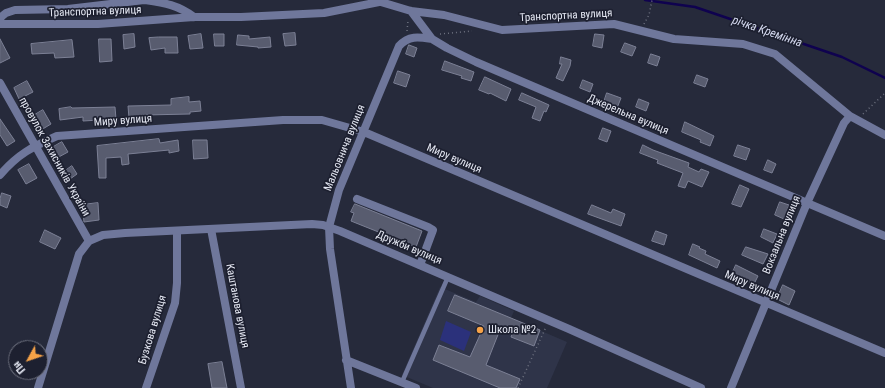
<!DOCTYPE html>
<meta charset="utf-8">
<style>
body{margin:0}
#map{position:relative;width:885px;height:388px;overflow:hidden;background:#262a3b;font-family:"Roboto Condensed",sans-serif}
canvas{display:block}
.north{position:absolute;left:8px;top:340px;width:40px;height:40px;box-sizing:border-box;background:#1d2030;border:1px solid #6d707e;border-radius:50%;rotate:230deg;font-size:11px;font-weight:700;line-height:16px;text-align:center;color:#e5e8f3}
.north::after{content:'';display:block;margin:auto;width:14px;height:18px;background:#f6a247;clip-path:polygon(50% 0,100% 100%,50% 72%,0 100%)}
</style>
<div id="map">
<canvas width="885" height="388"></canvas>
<div class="north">Пн</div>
</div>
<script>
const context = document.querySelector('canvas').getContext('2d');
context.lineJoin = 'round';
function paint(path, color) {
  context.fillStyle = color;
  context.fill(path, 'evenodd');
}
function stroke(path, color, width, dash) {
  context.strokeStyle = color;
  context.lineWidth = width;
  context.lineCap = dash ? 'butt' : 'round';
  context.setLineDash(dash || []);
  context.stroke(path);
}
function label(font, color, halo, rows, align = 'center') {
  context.font = font + ' "Roboto Condensed",sans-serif';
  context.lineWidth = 3.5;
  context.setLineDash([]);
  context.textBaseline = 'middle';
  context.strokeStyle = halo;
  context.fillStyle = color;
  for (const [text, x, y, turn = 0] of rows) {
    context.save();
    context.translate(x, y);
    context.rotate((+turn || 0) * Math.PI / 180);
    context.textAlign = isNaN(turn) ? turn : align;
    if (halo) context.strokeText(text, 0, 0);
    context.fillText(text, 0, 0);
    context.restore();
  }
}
paint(new Path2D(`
 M440,287L476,302L480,296L514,311L511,318L567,342L547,388H433L402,375Z`), '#2f3449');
paint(new Path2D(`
 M446,321L471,332L464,351L440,340Z`), '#2b317b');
stroke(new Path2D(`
 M645,0L695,7L842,57L885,78`), '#0f024f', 2.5);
const building = new Path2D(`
 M295,33L296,45L285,46L283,34Z
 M134,34L135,47L124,49L123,35Z
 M201,34L203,48L190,49L188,36Z
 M214,34H224V46H215Z
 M595,34L604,35L602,48L593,46Z
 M238,35L249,36V39L270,37L271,47L258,48V47L237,45Z
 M159,37H177L178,53H165V48L151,50L149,38Z
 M0,39L10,58L0,63Z
 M99,39H111L112,61L100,62Z
 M72,40L74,57L55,58L54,53L32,54L31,44Z
 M625,43L636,47L632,56L621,52Z
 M409,45L417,48L414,57L406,54Z
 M651,54L660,57L657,66L648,63Z
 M561,57L571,60L570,66L563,81L556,78L562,64H560Z
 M445,61L474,72L471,81L461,78L462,76L442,70Z
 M398,71L410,75L406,87L394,83Z
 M697,75L708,79L705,87L694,83Z
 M485,77L511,89L506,101L490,93L489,94L479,90Z
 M583,80L593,84L590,92L580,88Z
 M27,81L33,92L19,99L14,88Z
 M522,93L549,105L546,112L544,111L540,121L532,118L536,107L519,100Z
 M607,93L621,98L617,108L604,102Z
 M189,97V102L200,101L201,111L190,112V114L145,115V117L129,118L128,106L171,105V99Z
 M639,99L649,103L646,111L636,107Z
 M71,107L72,108L115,107L116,119L83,121V117L60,120L59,109Z
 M43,110L51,124L41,130L33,116Z
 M0,119L15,141L7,146L0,135Z
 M685,122L714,136L710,146L700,142L701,140L682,132Z
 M603,128L611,131L607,142L599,139Z
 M159,139L160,143L178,140L179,151L169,153V150L128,154L129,164L122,165L121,157L106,158V178H99L97,146Z
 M193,140H207L208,158L194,159Z
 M62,142L68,152L55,159L50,149Z
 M643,145L653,150L689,163L688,167L699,172L701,169L709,172L702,187L688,181L685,188L678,186L683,173L657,163L658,160L640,153Z
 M738,145L750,149L746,160L734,156Z
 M768,160L776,164L772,173L764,170Z
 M29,164L37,178L26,184L18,170Z
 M72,166L77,174L66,182L61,174Z
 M740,185L749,189L741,207L732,204Z
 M2,193L11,196L7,208L0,205V199Z
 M780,202L789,205L784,219L775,215Z
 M98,203L99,220L84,222L82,205Z
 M355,204L422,231L416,247L351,221L354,213L351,212Z
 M592,205L611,213L613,209L625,214L621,226L588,214Z
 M764,229L777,234L773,243L761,237Z
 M45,230L61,238L55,249L40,242Z
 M656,231L667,235L664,245L652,241Z
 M693,244L700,247L699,248L706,251L705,254L720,261L717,268L689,255Z
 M746,247L768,254L763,264L742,255Z
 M736,265L758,276L754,284L737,277L735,281L730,279Z
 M783,285L795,291L789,305L777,299Z
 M455,295L540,330L534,346L511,337L513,332L501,327L486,365L520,379L516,388H500L433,360L439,345L470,357L484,326L448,311Z
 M222,362L227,388H212L208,364Z`);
paint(building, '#585c6f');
stroke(building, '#7c8095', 1);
stroke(new Path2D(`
 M644,24L649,15L652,0
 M407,31L408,21
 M440,34L472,31
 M863,114L885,93
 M518,388L546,327`), '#6d717f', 1.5, [1, 3]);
stroke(new Path2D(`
 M402,382L448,277`), '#6f779b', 4.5);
stroke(new Path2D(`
 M145,0C165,3 178,5 194,17
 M374,0L411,11L444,15L502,30L614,24L674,39L743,44L775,54L850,116L885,135
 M411,11L432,39L447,48L476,62L885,236
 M0,20L1,17L6,13L15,10L68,9L144,0
 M0,24H98L194,17H241L324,13L379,2
 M0,83L89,241
 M0,175C18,154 32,147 57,136L283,120H322L364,132L885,353
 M357,199L428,227L433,230L420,265
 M211,229L241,388
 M346,360L416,388
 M146,388L175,303L177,283V231
 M351,388L330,249L329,227L339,190L399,46C409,35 419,37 432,39
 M731,388L807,203L844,123L850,116`), '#6f779b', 8);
stroke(new Path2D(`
 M38,388L79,254L89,241L103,235L125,233L312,224L323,225L340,231L569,329L701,388`), '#6f779b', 8);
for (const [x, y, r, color] of [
 [480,330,4,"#f6a247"]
]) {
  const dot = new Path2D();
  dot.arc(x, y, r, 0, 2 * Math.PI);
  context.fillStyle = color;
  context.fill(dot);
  stroke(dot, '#1d2030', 1.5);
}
label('11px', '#e5e8f3', '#1d2030', [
 ["Транспортна вулиця",95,12,-2],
 ["Транспортна вулиця",566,16,-3],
 ["Джерельна вулиця",628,115,23],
 ["Миру вулиця",123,121,-4],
 ["Мальовнича вулиця",345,148,-68],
 ["провулок Захисників України",54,157,61],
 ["Миру вулиця",454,159,23],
 ["Вокзальна вулиця",782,235,-68],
 ["Дружби вулиця",409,248,23],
 ["Миру вулиця",752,286,23],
 ["Каштанова вулиця",237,306,79],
 ["Бузкова вулиця",153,330,-73]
]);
label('11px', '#e5e8f3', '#1d2030', [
 ["Школа №2",488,330]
], 'left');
label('italic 12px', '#d4d9ef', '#1d2030', [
 ["річка Кремінна",767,32,19]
]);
</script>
